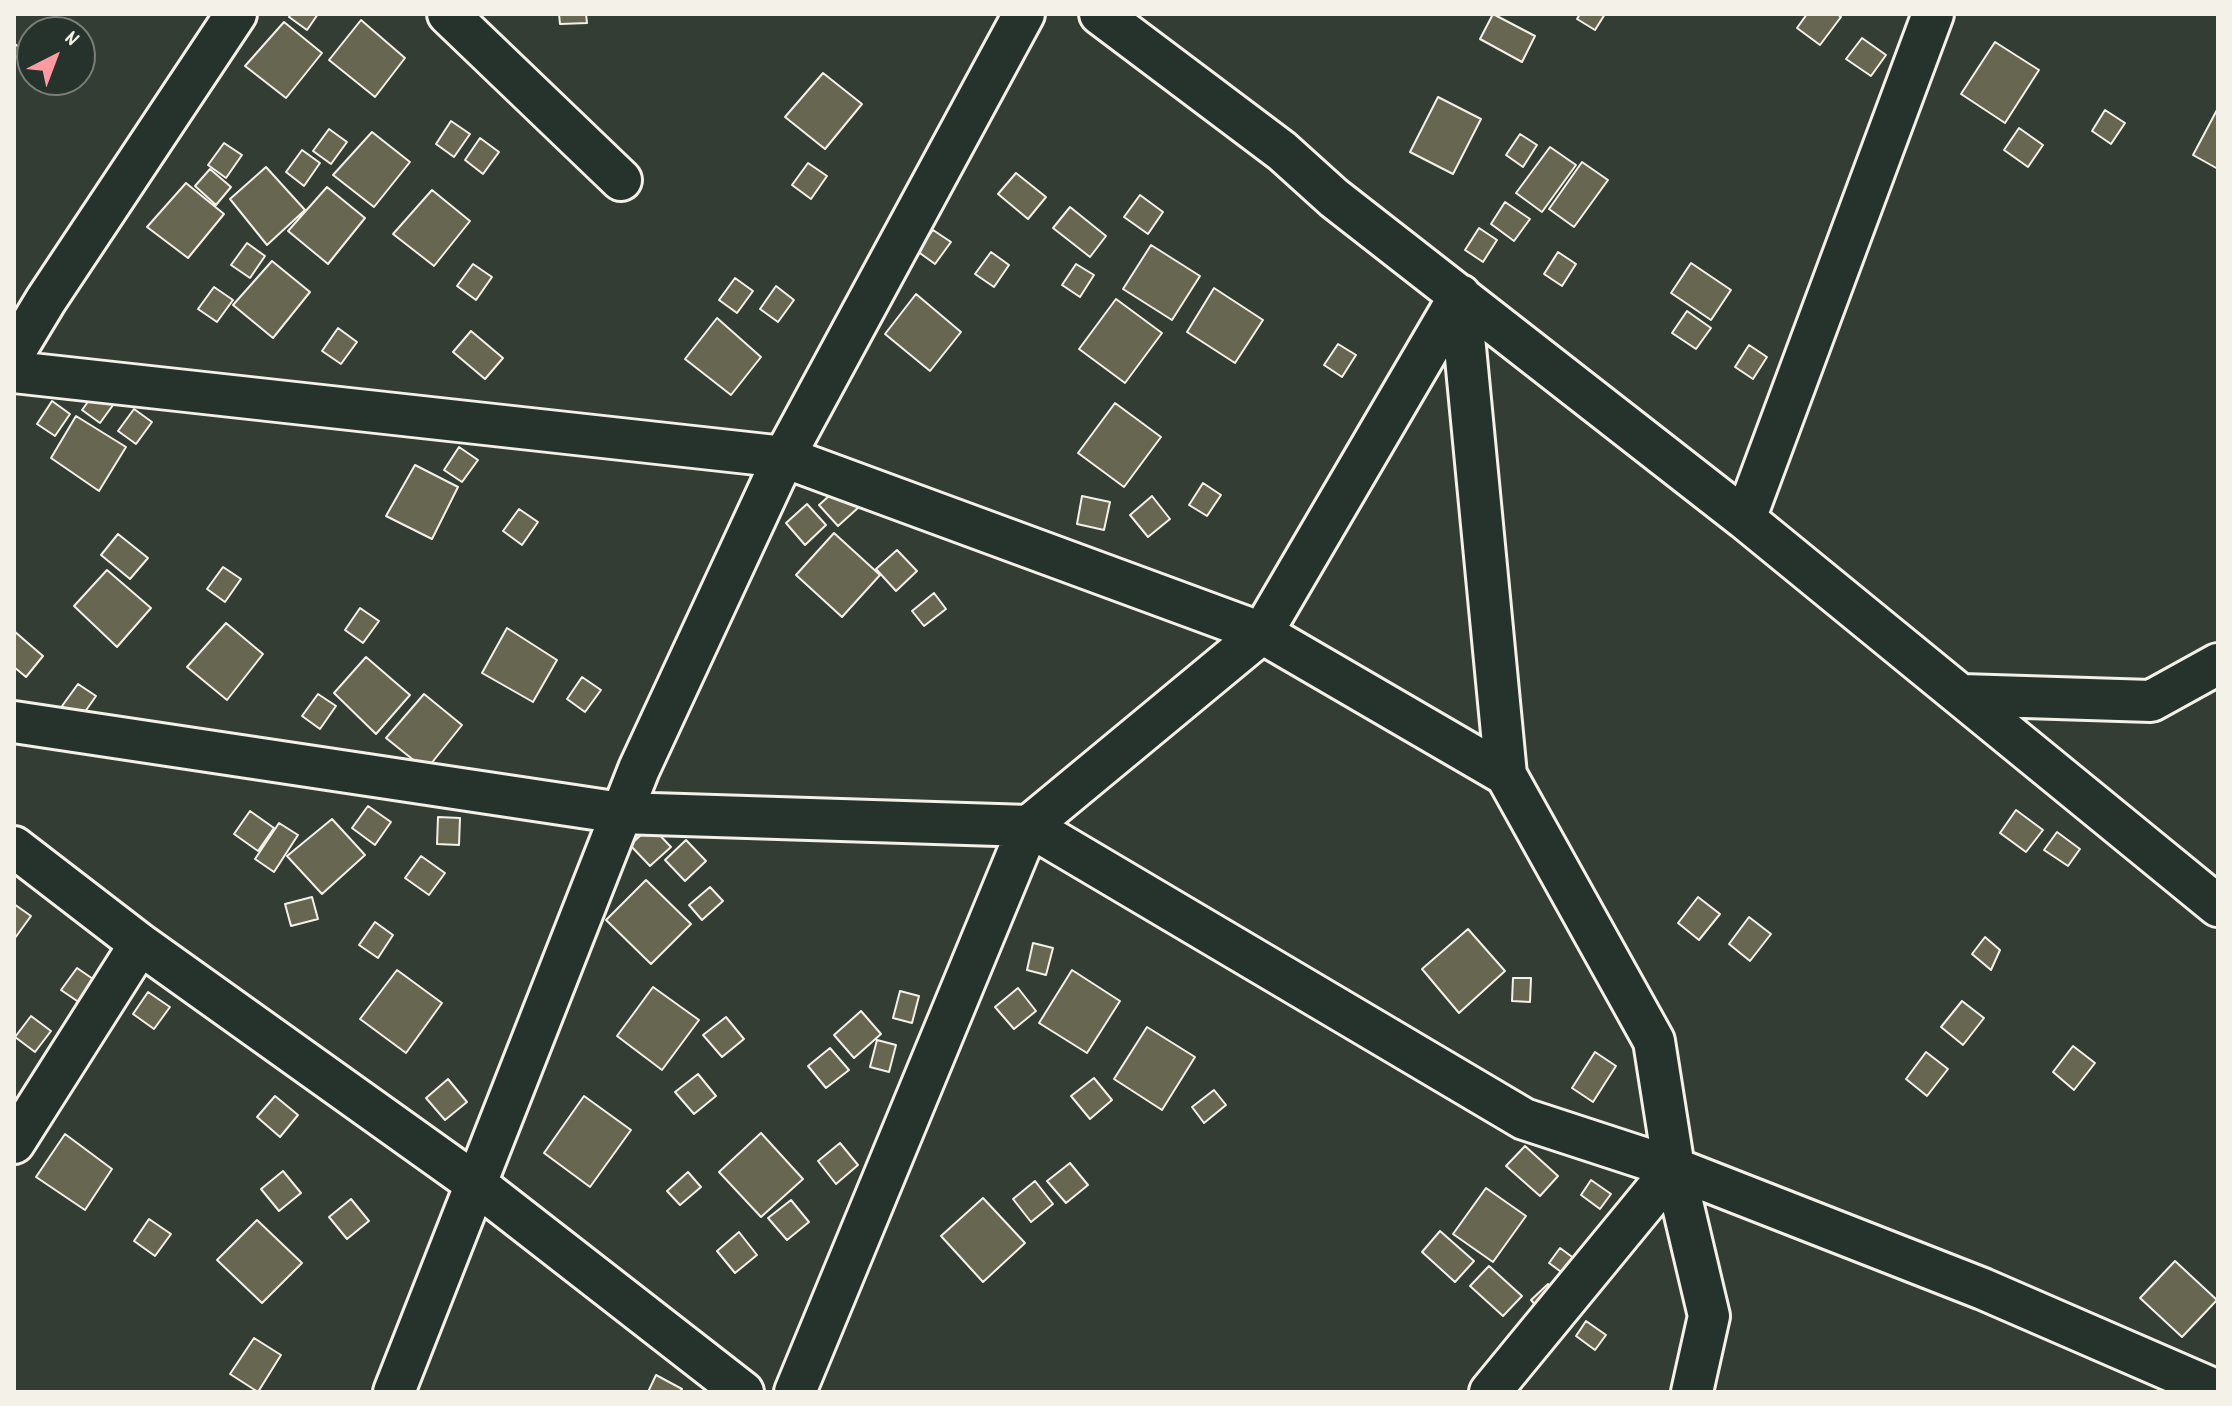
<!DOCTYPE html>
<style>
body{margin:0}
#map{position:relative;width:2232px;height:1406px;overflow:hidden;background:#333d34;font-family:Dekko,sans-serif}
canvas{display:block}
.frame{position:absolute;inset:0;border:16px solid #f4f1e8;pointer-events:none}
.north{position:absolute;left:16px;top:16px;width:80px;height:80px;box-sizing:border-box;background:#26332d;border:2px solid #787f78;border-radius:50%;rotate:42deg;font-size:22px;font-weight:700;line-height:32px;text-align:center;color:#f4f1e8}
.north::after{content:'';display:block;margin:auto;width:28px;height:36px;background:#ff9aa2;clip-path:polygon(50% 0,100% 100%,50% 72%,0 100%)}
</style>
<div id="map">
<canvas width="2232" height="1406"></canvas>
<div class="frame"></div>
<div class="north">N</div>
</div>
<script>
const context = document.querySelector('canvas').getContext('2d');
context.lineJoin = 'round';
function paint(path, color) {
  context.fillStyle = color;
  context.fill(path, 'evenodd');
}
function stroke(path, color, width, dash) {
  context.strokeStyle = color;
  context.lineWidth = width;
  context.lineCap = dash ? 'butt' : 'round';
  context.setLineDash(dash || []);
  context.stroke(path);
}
const building = new Path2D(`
 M291,14H318L307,30L289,17Z
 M559,14H586L587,23L560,24Z
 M1493,14L1535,36L1522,62L1480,39Z
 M1580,14H1605L1595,30L1577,19Z
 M1807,14H1837L1841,17L1820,45L1797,28Z
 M361,20L405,58L375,97L329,60Z
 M284,22L322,53L286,98L245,66Z
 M1862,38L1886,55L1871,76L1846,59Z
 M1995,42L2039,70L2005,123L1961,94Z
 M14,43L22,50L14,60Z
 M823,73L862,104L825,149L785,117Z
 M1438,97L1481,119L1453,174L1410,152Z
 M2218,108V169L2193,155Z
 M2105,110L2125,123L2111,144L2092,131Z
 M451,121L470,134L454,157L436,144Z
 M2019,128L2043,145L2028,167L2004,150Z
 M329,129L347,142L331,164L313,151Z
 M372,132L410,162L374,207L333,175Z
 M1520,134L1537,145L1523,167L1506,155Z
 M480,138L499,152L483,174L465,160Z
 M224,143L242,155L226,178L208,165Z
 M1550,147L1576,165L1542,212L1516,193Z
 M302,150L320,163L304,186L286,172Z
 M1582,162L1608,180L1574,227L1549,209Z
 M808,163L827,176L811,199L792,185Z
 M266,167L305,210L267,245L230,199Z
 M210,169L231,187L216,205L195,186Z
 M1016,173L1046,197L1028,219L998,194Z
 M186,183L224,214L188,258L147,227Z
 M327,187L365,218L328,264L288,231Z
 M432,190L470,221L434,266L393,234Z
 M1140,195L1163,212L1148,234L1124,217Z
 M1505,202L1530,219L1514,241L1491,224Z
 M1070,207L1106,236L1090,257L1053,228Z
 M1479,228L1497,240L1483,262L1465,250Z
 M933,230L951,242L935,264L917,251Z
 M247,243L265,256L250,278L231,265Z
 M1151,245L1200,276L1172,320L1123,289Z
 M991,252L1009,265L994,287L975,274Z
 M1558,252L1576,264L1562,286L1544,274Z
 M272,261L310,292L273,338L233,305Z
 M1691,263L1731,290L1711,320L1671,293Z
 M473,264L492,277L476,300L457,286Z
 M1076,264L1094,275L1080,297L1062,285Z
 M735,278L753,291L737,313L719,300Z
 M776,286L794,300L778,322L760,309Z
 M214,287L233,300L217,322L198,309Z
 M1214,288L1263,320L1235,363L1187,332Z
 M916,294L961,332L930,371L885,334Z
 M1116,299L1162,333L1125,383L1079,349Z
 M1687,311L1711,328L1696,349L1672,333Z
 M717,318L761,357L731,395L685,359Z
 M338,328L357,342L341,364L322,351Z
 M471,331L503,358L485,379L453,352Z
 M1338,344L1356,355L1342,377L1324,365Z
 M1749,345L1767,357L1753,379L1735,367Z
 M98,388L116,401L100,423L82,410Z
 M52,401L70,414L55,436L37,424Z
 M1115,403L1161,437L1124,487L1078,453Z
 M134,409L152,422L136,444L118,431Z
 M76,416L126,447L99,491L51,458Z
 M459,447L478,460L462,482L444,470Z
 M415,465L458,487L432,539L386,516Z
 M1203,483L1221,495L1207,516L1189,505Z
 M840,486L859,507L838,526L819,505Z
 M1082,496L1110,502L1104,530L1077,524Z
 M1152,496L1170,519L1148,537L1130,515Z
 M807,504L826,525L805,545L786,523Z
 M519,509L538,522L522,545L503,531Z
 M834,533L880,575L842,617L796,575Z
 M118,534L148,558L130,579L101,555Z
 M897,550L917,571L896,591L876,569Z
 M223,567L241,579L225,602L207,589Z
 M107,570L151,608L117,647L74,606Z
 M934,593L946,609L924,626L912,611Z
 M360,608L379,621L363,643L345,630Z
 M226,623L263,654L227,700L187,667Z
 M507,628L557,660L533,702L482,673Z
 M14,631L43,656L26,677L14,667Z
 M366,657L410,695L376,734L334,693Z
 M582,677L601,690L585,712L567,699Z
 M78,684L96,696L80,719L62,706Z
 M318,694L336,706L320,729L302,716Z
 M424,694L462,725L426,770L386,738Z
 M368,806L391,822L375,845L352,828Z
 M2016,810L2043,830L2026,852L2000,833Z
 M250,811L274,828L258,851L234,834Z
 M438,817L460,818L459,845L437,844Z
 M332,819L365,855L322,894L287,856Z
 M279,823L298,835L274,872L255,859Z
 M651,826L671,847L650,866L630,845Z
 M2057,832L2080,849L2068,866L2044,850Z
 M686,840L706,861L685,881L665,860Z
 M421,856L445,873L429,895L405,878Z
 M646,880L691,924L651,964L606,920Z
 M710,887L723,901L702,920L689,905Z
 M312,897L318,919L291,926L285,904Z
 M1698,897L1720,914L1699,940L1678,923Z
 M14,904L31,916L15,938L14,937Z
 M1749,917L1771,934L1750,961L1729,944Z
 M375,922L393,935L378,958L359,945Z
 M1468,929L1505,971L1459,1013L1422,969Z
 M1985,937L2000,950L1991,970L1972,954Z
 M1033,943L1053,948L1046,975L1027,970Z
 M77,968L96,981L80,1003L61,990Z
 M397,970L442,1003L406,1053L360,1019Z
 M1072,970L1120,1001L1087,1053L1039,1023Z
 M1513,978H1531L1530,1002L1512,1001Z
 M653,987L699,1020L662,1070L617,1036Z
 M1018,988L1036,1011L1014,1029L995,1007Z
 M900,991L919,996L912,1023L893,1018Z
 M148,992L170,1007L154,1029L133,1014Z
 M1962,1001L1984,1018L1963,1045L1941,1027Z
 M861,1011L881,1034L854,1058L834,1035Z
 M31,1016L51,1031L35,1052L15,1037Z
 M726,1017L744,1039L722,1057L703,1035Z
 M1147,1027L1195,1057L1162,1110L1114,1079Z
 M877,1040L896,1045L889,1072L870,1067Z
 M2073,1046L2095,1063L2074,1090L2053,1072Z
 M830,1048L849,1070L826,1088L808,1066Z
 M1595,1052L1616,1066L1593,1102L1572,1088Z
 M1926,1052L1948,1069L1927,1096L1906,1079Z
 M698,1074L716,1096L694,1114L675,1092Z
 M1094,1078L1112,1100L1090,1119L1071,1096Z
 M448,1079L467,1102L445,1120L426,1098Z
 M1214,1090L1226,1105L1204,1123L1192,1107Z
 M275,1096L298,1115L280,1137L257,1117Z
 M584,1096L631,1130L590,1187L544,1153Z
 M761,1133L803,1179L761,1217L719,1172Z
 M65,1134L112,1169L85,1210L36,1177Z
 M840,1143L858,1165L836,1184L818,1161Z
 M1525,1146L1558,1176L1540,1196L1506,1166Z
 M1070,1163L1088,1185L1066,1203L1047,1181Z
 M283,1171L301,1193L279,1211L261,1189Z
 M688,1172L701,1187L680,1205L667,1191Z
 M1591,1180L1611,1194L1600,1209L1581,1195Z
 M1035,1181L1053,1204L1031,1222L1013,1199Z
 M1486,1188L1526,1216L1493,1262L1453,1234Z
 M983,1198L1025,1243L983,1282L941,1236Z
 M351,1199L369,1221L347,1239L329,1217Z
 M791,1200L809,1222L787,1240L768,1218Z
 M149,1219L171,1234L155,1256L134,1241Z
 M257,1220L302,1263L262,1303L217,1260Z
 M1440,1231L1474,1261L1455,1282L1422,1252Z
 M739,1232L757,1255L735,1273L717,1251Z
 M1560,1248L1579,1262L1568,1277L1549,1263Z
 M2175,1261L2217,1300L2182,1337L2140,1298Z
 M1489,1266L1522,1296L1503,1316L1470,1286Z
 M1548,1284L1561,1297L1543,1314L1531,1300Z
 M1586,1321L1606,1335L1595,1350L1576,1336Z
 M254,1338L281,1355L258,1392L230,1374Z
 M656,1375L682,1389L680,1392H648Z`);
paint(building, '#676651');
stroke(building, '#f4f1e8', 2);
const minor = new Path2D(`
 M448,14L621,180
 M1100,14L1282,151L1334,198L1745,519L2218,906
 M14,353L46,300L236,14
 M14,372L784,457L1262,633L1506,775L1460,295
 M1745,519L1933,14
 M1962,695L2151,701L2218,664
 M14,722L621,813L1029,826L1524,1119L1674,1168L1983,1289L2218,1391
 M14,847L140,944L476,1184L743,1392
 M14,1143L140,944
 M1674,1168L1709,1316L1692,1392
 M394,1392L639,769L784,457L1024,14
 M795,1392L1029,826L1262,633L1460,295
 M1490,1392L1674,1168L1654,1041L1506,775`);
stroke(minor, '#f4f1e8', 46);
stroke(minor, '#26332d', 40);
</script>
